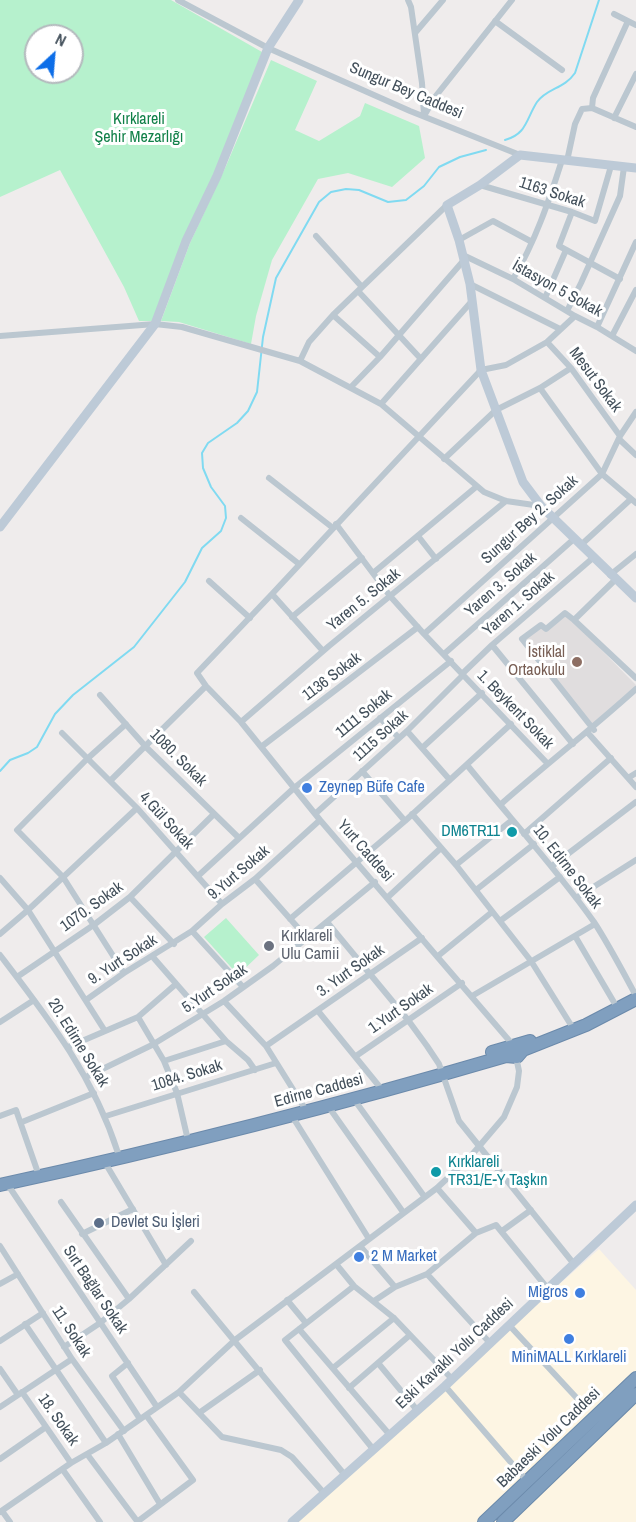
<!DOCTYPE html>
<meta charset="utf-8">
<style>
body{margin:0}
#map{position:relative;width:636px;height:1522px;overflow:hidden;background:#efecec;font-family:"Archivo Narrow",sans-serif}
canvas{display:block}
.north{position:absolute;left:24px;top:24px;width:60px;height:60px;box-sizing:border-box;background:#fff;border:2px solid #b4b9bd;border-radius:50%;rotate:26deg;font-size:16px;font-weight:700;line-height:24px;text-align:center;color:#43505b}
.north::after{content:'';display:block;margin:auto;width:21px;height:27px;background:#0d6ee8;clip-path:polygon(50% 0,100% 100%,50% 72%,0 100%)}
</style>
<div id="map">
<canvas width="636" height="1522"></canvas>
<div class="north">N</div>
</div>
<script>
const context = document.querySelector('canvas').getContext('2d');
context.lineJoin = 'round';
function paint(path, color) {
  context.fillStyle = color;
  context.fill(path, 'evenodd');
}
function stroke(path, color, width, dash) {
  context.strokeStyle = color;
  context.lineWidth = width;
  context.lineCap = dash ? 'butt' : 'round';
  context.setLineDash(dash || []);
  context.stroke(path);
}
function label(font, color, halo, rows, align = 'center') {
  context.font = font + ' "Archivo Narrow",sans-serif';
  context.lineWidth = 6;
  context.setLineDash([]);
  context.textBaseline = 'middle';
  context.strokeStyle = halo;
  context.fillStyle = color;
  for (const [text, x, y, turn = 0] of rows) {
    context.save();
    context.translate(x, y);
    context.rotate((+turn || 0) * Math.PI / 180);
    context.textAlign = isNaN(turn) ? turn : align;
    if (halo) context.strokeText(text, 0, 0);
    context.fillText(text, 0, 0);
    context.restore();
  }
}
paint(new Path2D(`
 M599,1249L636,1290V1522H293Z`), '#fdf5e3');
paint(new Path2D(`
 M565,613L636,685V689L593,728L522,639L541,625L546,629Z`), '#e0ddde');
paint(new Path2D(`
 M0,0H171L262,52L220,163L154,321H139L124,287L60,170L0,197ZM36,36H72V72H36Z
 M271,60L317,81L295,130L319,141L360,116L365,103L419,126L425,158L392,187L348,173L318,179L272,260L256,316L251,344L179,322L161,321L190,243L226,166Z
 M226,918L259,955L238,975L204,937Z`), '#b6f1cd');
stroke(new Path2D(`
 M505,140C527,134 526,119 537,102C547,88 564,89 575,73L599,0
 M0,771L10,760L28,753L37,747L55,714L73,695L134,647L185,582L202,548L221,531L226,518L225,506L211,487L203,468L202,453L208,443L237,423L248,411L257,392L263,337L276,278L319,202L331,192L346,189L359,190L388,202L406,200L424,186L439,167L460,157L486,150`), '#80daf1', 2);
const highway = new Path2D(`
 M492,1052L530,1041
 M0,1185C170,1148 339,1105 506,1056L517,1057L523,1050L586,1025L636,999
 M484,1522L636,1378
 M503,1522L636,1394`);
stroke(highway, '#6b8aab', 14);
stroke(new Path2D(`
 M178,0L268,48L410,111L520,155
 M408,0L411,7L422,83L424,116
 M614,14L636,25
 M495,21L562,70
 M415,33L443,0
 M592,108L636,127
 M424,116L435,97L512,0
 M614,118L636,74
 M567,161L575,124L582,109L592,108L593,98L628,21
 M480,185L572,212L595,221L611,166
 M572,212L559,246L620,279
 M316,236L362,287
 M459,240L493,221L532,242
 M463,255L513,279L575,316L597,327L636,351
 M513,279C535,242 549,201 562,160
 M470,284L560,329
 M358,291L421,359
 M545,298L566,250
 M567,311L581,283L620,196L624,167
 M333,315L380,357
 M597,327L636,242
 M0,336L155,324L182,327L300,361L381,404L484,492L506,501L541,506
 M612,336L636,290
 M547,342L571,368L620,436
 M300,361L309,342L333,315L447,205
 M351,387L380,357L464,260
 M540,388L602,474L636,503
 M381,404L472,301
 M619,439L636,455
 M444,459L496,410L540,388L571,368
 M269,478L333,528
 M241,518L299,564
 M336,524L390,596L424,634L547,763
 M418,536L436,559
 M582,544L631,499
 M373,573L476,487
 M610,575L636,554
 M615,580L574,620L636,678
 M209,581L250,618
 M272,594L481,370L506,365L547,342L575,316
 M292,617L362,558
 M574,620L565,613L546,629L541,625L522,639L594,730
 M424,634L602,474L620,436L636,412
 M492,645L573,744
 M323,651L272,594L197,673L206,686L241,722L320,820L513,1045
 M444,654L575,538
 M462,674L492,645L594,557
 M100,695L146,747L239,838
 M380,718L399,738
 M241,722L329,646L506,501
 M407,731L450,780
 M62,733L137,808L222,904
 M588,733L636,787
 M261,747L418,627
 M422,748L482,693
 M467,765C509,817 555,867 594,922C609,945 622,970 635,994
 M362,771L405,821
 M628,778L636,773
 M110,781L206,686
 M500,805C544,766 592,729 636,689
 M315,814L407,731L463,675
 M412,814L456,865L531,961L571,1025
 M524,834L611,758
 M456,865L512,820
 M552,866L636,802
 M198,876L294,788L451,661
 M0,878L28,910L105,1031
 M255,879L307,938
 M476,890L534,844
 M130,897L174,944
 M388,897L441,848
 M576,898L636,860
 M290,919L405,821L511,724
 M500,921L560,877
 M327,922L408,1020L427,1046L439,1064L459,1121L574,1264
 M192,931L243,987
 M0,934L28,910L137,808
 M575,936L615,1004
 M0,955C49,1019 93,1075 118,1153
 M152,956L226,1041L248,1060L255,1070
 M438,956L492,912
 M124,973L63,877L17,830L87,759L126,724
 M17,977L95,924L130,897L214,814
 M472,996L595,924
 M86,1000L124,973L192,931L222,904L255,879L320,820
 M224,1001L266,1046L304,1107
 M318,1011L379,1086
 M138,1017L164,1061L177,1093L187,1136
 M0,1022L34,1000
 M266,1046L422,938
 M68,1047L138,1017L176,984
 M356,1056L462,983
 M164,1061L226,1041
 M86,1077L152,1045L224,1001L273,966L375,882
 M353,1098L424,1196
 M328,1106L403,1212
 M0,1116L16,1110L37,1170
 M106,1116L276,1063
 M292,1116L369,1239
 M22,1122L94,1093
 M107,1166L166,1265
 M10,1188L157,1407
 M437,1188L476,1233L496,1225L548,1289
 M61,1202L129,1299
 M502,1231L531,1210
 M476,1233L427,1274L490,1343
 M82,1234L133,1209
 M0,1246L72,1359L124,1431
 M360,1246L395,1287L374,1301
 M336,1264L354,1286L394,1318L452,1379
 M0,1284L18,1274
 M354,1286L285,1340L373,1449
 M395,1287L427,1274
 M194,1292L344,1474
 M287,1300L306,1323
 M25,1324L106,1443
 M509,1325L586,1408
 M299,1329L389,1434
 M0,1341L43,1313
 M64,1347L100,1323L129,1299L191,1241
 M128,1363L112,1376L140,1419
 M378,1363L417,1410
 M333,1368L394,1318
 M0,1369L18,1395
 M445,1386L527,1481
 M349,1388L410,1335
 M22,1392L71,1463
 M179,1392L222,1437L281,1450L292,1457L324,1493
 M0,1407L72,1359
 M199,1413L260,1370
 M118,1434L160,1504
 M87,1454L137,1521
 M0,1459L46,1427
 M63,1470L100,1522
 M2,1511L10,1522
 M0,1512L71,1463L106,1443L179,1392L235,1340L437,1188L470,1157L504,1117L517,1087L519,1071L516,1057
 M137,1522L193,1480L146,1415`), '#bbc7d0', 6);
stroke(new Path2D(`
 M636,168L520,155L480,185L447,205L459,240L470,284L481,370L523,482L541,506L636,598
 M0,527L155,324L186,241L217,176L268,48L299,0
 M292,1522L445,1386L636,1205`), '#bdcad7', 9);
stroke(highway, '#809fbf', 12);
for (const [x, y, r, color] of [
 [577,662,6,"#8d6e63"],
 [307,788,6,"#3f7fe0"],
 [512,832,6,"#0f9aa8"],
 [269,946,6,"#6b7280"],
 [436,1172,6,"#0f9aa8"],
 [99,1223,6,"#5c6f8a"],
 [359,1257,6,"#3f7fe0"],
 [580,1293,6,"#3f7fe0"],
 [569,1339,6,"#3f7fe0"]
]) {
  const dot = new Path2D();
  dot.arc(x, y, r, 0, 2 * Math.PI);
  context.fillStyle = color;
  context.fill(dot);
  stroke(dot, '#fff', 2);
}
label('16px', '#43505b', '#fff', [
 ["Sungur Bey Caddesi",406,91,23],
 ["1163 Sokak",552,193,18],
 ["İstasyon 5 Sokak",557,289,29],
 ["Mesut Sokak",595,380,53],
 ["Sungur Bey 2. Sokak",530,520,-42],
 ["Yaren 3. Sokak",501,585,-41],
 ["Yaren 5. Sokak",364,600,-39],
 ["Yaren 1. Sokak",519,604,-41],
 ["1136 Sokak",332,677,-37],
 ["1. Beykent Sokak",515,710,46],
 ["1111 Sokak",364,714,-39],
 ["1115 Sokak",381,736,-42],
 ["1080. Sokak",178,758,45],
 ["4.Gül Sokak",166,821,47],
 ["Yurt Caddesi",365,851,49],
 ["10. Edirne Sokak",567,867,52],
 ["9.Yurt Sokak",239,873,-40],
 ["1070. Sokak",92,907,-36],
 ["9. Yurt Sokak",123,960,-33],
 ["3. Yurt Sokak",351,971,-35],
 ["5.Yurt Sokak",215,989,-34],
 ["1.Yurt Sokak",401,1009,-35],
 ["20. Edirne Sokak",78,1043,58],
 ["1084. Sokak",187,1076,-17],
 ["Edirne Caddesi",319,1091,-15],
 ["Sırt Bağlar Sokak",95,1290,56],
 ["11. Sokak",71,1332,57],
 ["Eski Kavaklı Yolu Caddesi",455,1354,-43],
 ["18. Sokak",58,1420,55],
 ["Babaeski Yolu Caddesi",549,1438,-44]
]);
label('16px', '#108048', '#fff', [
 ["Kırklareli",139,120],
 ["Şehir Mezarlığı",139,138]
]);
label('16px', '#785e54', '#fff', [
 ["İstiklal",565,653],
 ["Ortaokulu",565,671]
], 'right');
label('16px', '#366cbe', '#fff', [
 ["Zeynep Büfe Cafe",319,788],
 ["2 M Market",371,1257],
 ["Migros",568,1293,"right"],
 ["MiniMALL Kırklareli",569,1358,"center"]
], 'left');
label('16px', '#0d838f', '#fff', [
 ["DM6TR11",500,832],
 ["Kırklareli",448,1163,"left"],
 ["TR31/E-Y Taşkın",448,1181,"left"]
], 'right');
label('16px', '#5b616d', '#fff', [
 ["Kırklareli",281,937],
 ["Ulu Camii",281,955]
], 'left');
label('16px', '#4e5e75', '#fff', [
 ["Devlet Su İşleri",111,1223]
], 'left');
</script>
